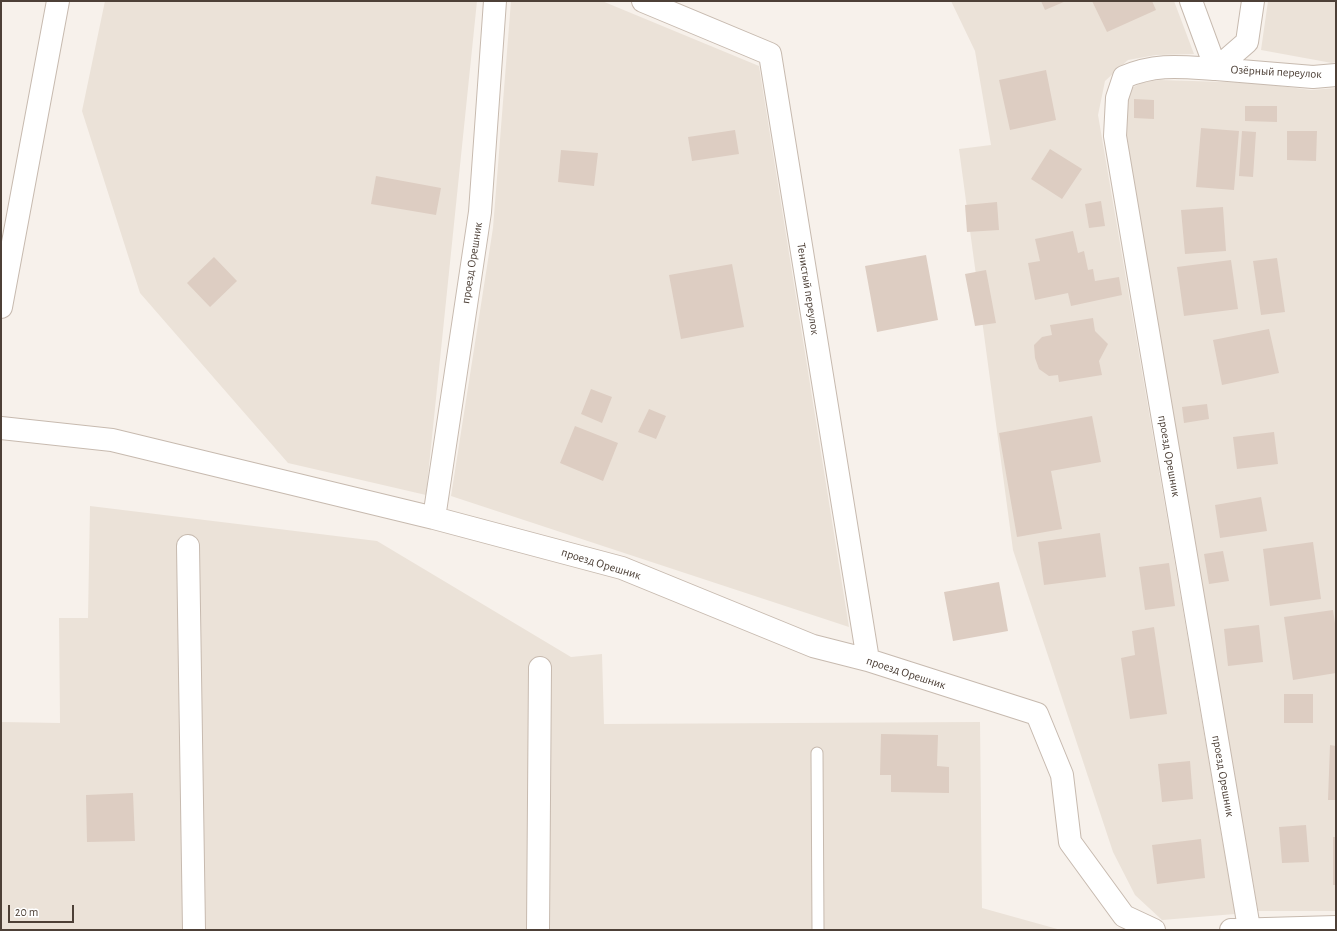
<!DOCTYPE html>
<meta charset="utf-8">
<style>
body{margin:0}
#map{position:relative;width:1337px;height:931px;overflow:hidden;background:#f7f1eb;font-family:"Alegreya Sans",sans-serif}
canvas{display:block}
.frame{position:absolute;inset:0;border:2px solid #4d4037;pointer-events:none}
.scale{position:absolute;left:8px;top:905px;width:66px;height:18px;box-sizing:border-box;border:2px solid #4d4037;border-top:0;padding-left:5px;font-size:12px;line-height:14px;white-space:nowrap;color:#4d4037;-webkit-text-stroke:3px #fff;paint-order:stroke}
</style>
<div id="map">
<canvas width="1337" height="931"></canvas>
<div class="frame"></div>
<div class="scale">20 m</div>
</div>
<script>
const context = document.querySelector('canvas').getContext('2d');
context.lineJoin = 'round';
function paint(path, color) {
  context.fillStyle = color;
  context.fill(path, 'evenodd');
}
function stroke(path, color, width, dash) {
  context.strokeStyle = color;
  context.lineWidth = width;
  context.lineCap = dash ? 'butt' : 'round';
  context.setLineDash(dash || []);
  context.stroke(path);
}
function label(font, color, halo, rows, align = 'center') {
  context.font = font + ' "Alegreya Sans",sans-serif';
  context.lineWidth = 4;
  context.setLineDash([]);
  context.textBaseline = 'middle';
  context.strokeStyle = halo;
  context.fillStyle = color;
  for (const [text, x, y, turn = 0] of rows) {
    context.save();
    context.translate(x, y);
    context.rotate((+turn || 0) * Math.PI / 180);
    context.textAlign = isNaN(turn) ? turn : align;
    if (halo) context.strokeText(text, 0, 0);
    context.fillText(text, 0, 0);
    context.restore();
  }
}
paint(new Path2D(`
 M105,1H477L426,495L288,463L140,293L82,111Z
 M511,1H602L759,66L849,627L451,496L493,228Z
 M951,1H1174L1194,54L1156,55L1128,60L1105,81L1098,115L1235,914L1162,920L1135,895L1113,852L1013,550L959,149L991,145L975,51Z
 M1268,1H1336V62L1332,63L1261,50Z
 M1160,80L1257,83L1311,90L1336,88V911H1258L1125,138L1126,105L1131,88L1144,82Z
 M90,506L377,541L571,657L602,654L604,724L980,722L982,908L1061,930H1V722L60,723L59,618H88Z`), '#ebe2d8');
paint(new Path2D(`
 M1041,1H1066L1045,10Z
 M1092,1H1152L1156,10L1107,32Z
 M1046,70L1056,120L1010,130L999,80Z
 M1134,99L1154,100V119L1134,118Z
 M1245,106H1277V122L1245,121Z
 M1201,128L1239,131L1234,190L1196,187Z
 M735,130L739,154L692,161L688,137Z
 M1242,131L1256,132L1253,177L1239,176Z
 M1287,131H1317L1316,161L1287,160Z
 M1050,149L1082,169L1062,199L1031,179Z
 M561,150L598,153L594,186L558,182Z
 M376,176L441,188L436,215L371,204Z
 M1101,201L1105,226L1089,228L1085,204Z
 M997,202L999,230L967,232L965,205Z
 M1223,207L1226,251L1185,254L1181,210Z
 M1073,231L1078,253L1084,251L1088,270L1093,269L1095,281L1119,277L1122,295L1071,306L1068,293L1035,300L1028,263L1040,261L1035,239Z
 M926,255L938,320L877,332L865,266Z
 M214,257L237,281L210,307L187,283Z
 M1277,258L1285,312L1261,315L1253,261Z
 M1231,260L1238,309L1184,316L1177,267Z
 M732,264L744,327L681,339L669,275Z
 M986,270L996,323L975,326L965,274Z
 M1093,318L1095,331L1108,344L1099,361L1102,375L1059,382L1058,375L1049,376L1039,369L1035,358L1034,345L1042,337L1052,335L1050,325Z
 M1269,329L1279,373L1222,385L1213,340Z
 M591,389L612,397L602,423L581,414Z
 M1207,404L1209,419L1184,423L1182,407Z
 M649,409L666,416L656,439L638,432Z
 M1092,416L1101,462L1051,471L1062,529L1017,537L999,433Z
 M575,426L618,443L603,481L560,463Z
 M1274,432L1278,464L1237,469L1233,437Z
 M1261,497L1267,531L1220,538L1215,505Z
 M1100,533L1106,577L1044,585L1038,542Z
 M1313,542L1321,599L1270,606L1263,549Z
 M1223,551L1229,581L1209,584L1204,554Z
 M1169,563L1175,606L1145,610L1139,567Z
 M999,582L1008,631L953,641L944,592Z
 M1333,610L1336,630V673L1293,680L1284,617Z
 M1259,625L1263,662L1228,666L1224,629Z
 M1154,627L1167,714L1130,719L1121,658L1135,655L1132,631Z
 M1284,694H1313V723H1284Z
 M881,734L938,735L937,766L949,767V793L891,792V775H880Z
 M1330,745L1336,746V800H1328Z
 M1190,761L1193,799L1162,802L1158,764Z
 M133,793L135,841L87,842L86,795Z
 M1306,825L1309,862L1282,863L1279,827Z
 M1333,837H1336V885H1333Z
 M1201,839L1205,878L1157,884L1152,845Z`), '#ddcdc2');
const lane = new Path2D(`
 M817,753L818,930`);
const street = new Path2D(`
 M643,1L770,54L868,660
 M1191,1L1216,69L1313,77L1336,75
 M1,307L58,1
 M1,428L112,440L434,518L622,568L813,646L868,660L1037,714L1062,775L1070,842L1124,916L1154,930
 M434,518L480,212L495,1
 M188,546L194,930
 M1249,928L1115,136L1117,98L1124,77C1157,63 1182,67 1216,69L1247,42L1253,1
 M538,930L540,668
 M1231,930L1336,927`);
stroke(lane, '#c7baaf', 13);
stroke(street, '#c7baaf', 24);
stroke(lane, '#fff', 11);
stroke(street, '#fff', 22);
label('12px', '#4d4037', '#fff', [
 ["Озёрный переулок",1276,72,3],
 ["проезд Орешник",472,263,-81],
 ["Тенистый переулок",808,289,81],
 ["проезд Орешник",1169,456,80],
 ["проезд Орешник",601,564,17],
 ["проезд Орешник",906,673,18],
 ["проезд Орешник",1223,776,80]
]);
</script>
